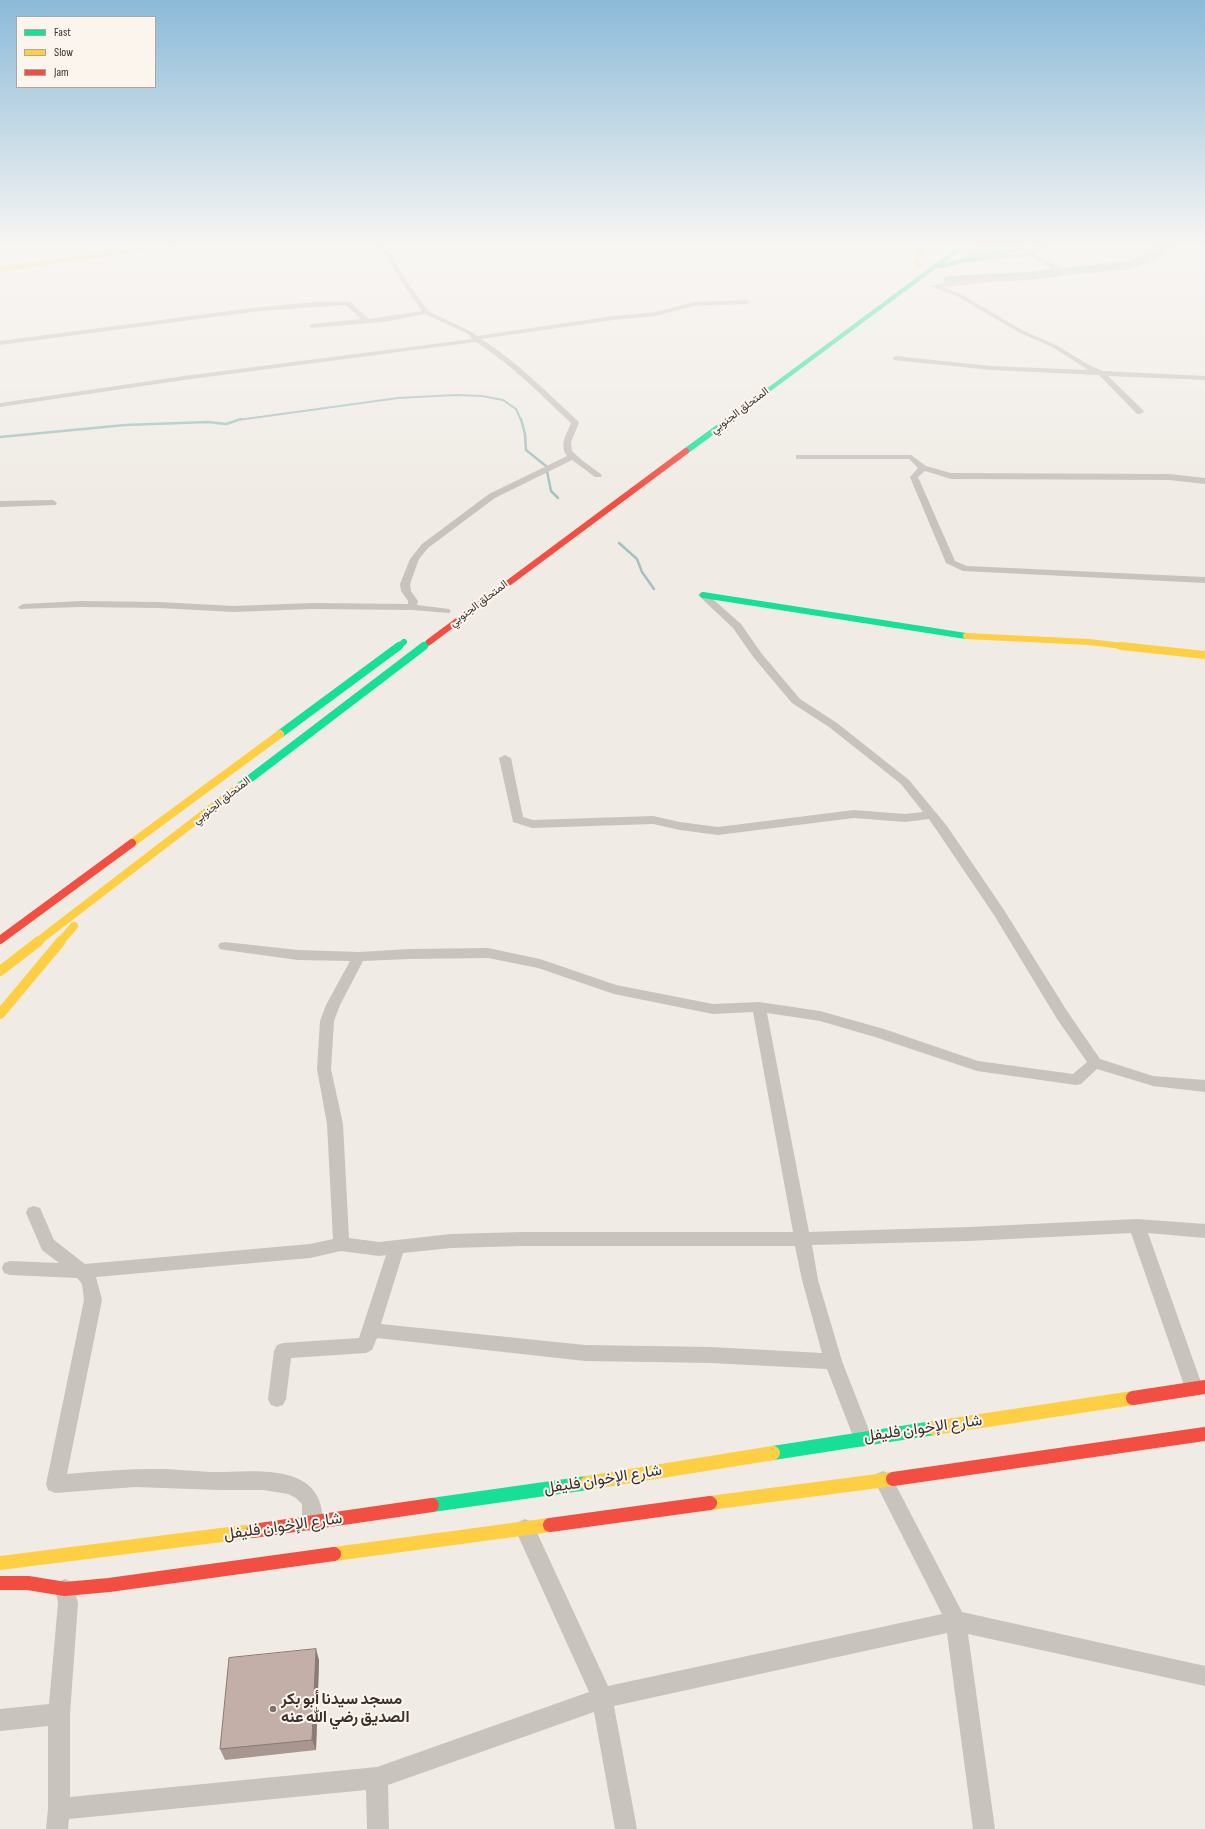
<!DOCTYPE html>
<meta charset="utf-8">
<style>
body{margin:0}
#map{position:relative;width:1205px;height:1829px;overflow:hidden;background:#f0ebe5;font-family:"Sofia Sans Condensed",sans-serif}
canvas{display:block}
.legend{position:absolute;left:16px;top:16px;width:140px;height:72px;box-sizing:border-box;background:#fbf5ee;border:1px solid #aea6a0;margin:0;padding:5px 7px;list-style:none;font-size:12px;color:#3b302b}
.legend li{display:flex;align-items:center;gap:8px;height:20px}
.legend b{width:20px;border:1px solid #aea6a0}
</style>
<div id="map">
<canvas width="1205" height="1829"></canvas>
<ul class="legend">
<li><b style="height:5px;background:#16e098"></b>Fast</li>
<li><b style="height:5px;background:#ffcf43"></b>Slow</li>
<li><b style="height:5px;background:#f24e42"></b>Jam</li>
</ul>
</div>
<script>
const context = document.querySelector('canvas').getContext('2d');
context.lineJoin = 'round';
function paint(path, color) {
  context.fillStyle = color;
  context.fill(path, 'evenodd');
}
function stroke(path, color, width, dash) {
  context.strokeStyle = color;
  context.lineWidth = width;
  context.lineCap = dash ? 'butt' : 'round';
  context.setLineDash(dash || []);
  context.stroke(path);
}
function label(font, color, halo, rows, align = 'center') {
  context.font = font + ' "Sofia Sans Condensed",Vazirmatn,sans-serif';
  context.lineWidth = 4;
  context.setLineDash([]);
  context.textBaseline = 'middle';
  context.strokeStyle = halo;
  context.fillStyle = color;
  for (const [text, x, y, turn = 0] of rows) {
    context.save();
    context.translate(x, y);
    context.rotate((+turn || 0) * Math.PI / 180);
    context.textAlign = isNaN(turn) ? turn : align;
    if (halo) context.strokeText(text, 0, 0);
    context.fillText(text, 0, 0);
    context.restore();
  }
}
paint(new Path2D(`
 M978,245H1025L959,260Z`), '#d1d6bf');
stroke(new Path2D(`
 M238,420L398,398L456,395L482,396L503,400L516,409L521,420`), '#a1c2c1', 2);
stroke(new Path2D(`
 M521,419L525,434L526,450L546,466L551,491L558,498
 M0,437L125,425L208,422L226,424L241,419
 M619,543L637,559L642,572L654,589`), '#a1c2c1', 2.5);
paint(new Path2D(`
 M1159,245H1174L1148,261L1135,267L1026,280L949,284L945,283L943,280L945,277L949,276L1026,272L1132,260Z`), '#a1c2c1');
paint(new Path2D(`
 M374,245H381L390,253L402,274L428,311L472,332L477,336L613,316L656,312L694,302L747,300L750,302L747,304L694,306L656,316L613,320L481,339C517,361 547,393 578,421L579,423L571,442L572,451L583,461L602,475L601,477H595L572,460L495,498L428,548L419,559L410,584L411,591L418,601L417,605L449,609L451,611L449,613L412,610L312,609L234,612L159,608L80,607L20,609L18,607L23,604L80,601L159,602L234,606L312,603L408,604V601L401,591L400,584L410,559L422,544L489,494L567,456C559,445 566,435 571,423C541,395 511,364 476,342L184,380L0,407V403L184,376L472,339L468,334L425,314L383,322L312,328L309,326L312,324L361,319L346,305L260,311L0,345V341L260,307L314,302H350L369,319L422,311L396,274L386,255Z
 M1046,245H1054L1035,254L1068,272L1131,265L1148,259L1171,245H1178L1152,261L1132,269L942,287L961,294L1022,330L1058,346L1089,365L1103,371L1205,376V380L1108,376L1143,410L1144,412L1140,414H1137L1099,375L991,370L893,360L892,358L896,356L991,366L1088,370L1054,348L1018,332L957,296L929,286L953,281L1060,273L1029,256L966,263L963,261L966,259L1029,252Z
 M796,455H911L926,466L951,473L1169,474L1205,478V484L1169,480L951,479L925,471L918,477L955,561L967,566L1205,577V583L963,571L946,563L910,477L918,468L909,459H796Z
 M53,500L57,503L56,505L0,507V501Z
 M703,592L706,593L741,624L762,654L800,699L837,723L909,780L947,826L1004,910L1067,1011L1100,1059L1153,1076L1205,1080V1092L1153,1086L1097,1069L1081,1084L1076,1085L977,1071L875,1037L820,1021L767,1013L809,1232L969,1227L1137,1219L1205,1224V1238L1148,1233L1203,1388L1200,1394L1194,1396L1188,1394L1185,1388L1131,1233L969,1241L812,1245L818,1280L842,1361L872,1438L870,1444L863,1447L856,1444L827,1369L711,1363L585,1361L377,1338L372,1350L366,1353L291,1358L286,1399L283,1405L277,1407L271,1405L268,1399L274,1351L277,1345L283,1343L359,1338L386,1255L379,1256L341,1251L310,1258L96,1277L102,1300L67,1474C97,1471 127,1469 157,1469C175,1469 192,1471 209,1472C242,1473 304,1462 319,1500C323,1510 323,1520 319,1530L312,1532L305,1530L302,1523V1504L296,1498L288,1494L263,1490H220L135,1487L55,1493L48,1490L46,1484L84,1300L82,1284L77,1278L10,1275L4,1273L2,1268L4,1263L10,1261L59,1263L42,1250L26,1213L28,1208L34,1206L40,1208L54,1240L85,1264L310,1244L333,1239L327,1124L317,1069L320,1021L326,1005L350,961L298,960L225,950L220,949L218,946L220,943L225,942L298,950L359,952L409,949L488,948L540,959L616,985L713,1004L759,1002L820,1011L884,1029L978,1061L1073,1074L1087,1062L1057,1019L994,915L929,819L905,822L854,818L718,835L680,830L653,824L532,828L513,822L499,758L505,755L511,758L523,817L533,820L653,816L680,822L718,827L854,810L905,814L923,812L901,784L829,727L792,703L754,658L733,628L700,597L698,595L700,593ZM488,958L538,968L614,994L713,1014L753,1012L793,1232H523L451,1234L379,1242L349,1238L343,1124L331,1069L334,1021L340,1005L363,961L409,959ZM523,1246H795L802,1280L822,1353L711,1347L585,1345L381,1324L403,1253L451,1248Z
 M883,1471L890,1474L962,1612L1205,1666V1686L968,1634L995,1829H973L947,1633L614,1706L637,1829H615L594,1712L388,1785L389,1829H367L366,1790L69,1819L68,1829H46L48,1809V1726L0,1731V1709L49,1704L58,1603L55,1589L58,1582L65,1579L72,1582L78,1603L70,1714V1797L377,1767L589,1692L515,1529L518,1522L525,1519L532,1522L608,1686L942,1614L874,1480L876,1474Z`), '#c9c3be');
stroke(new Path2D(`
 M940,266L1035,245
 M728,420L964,245`), '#16e098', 4.5);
stroke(new Path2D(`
 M686,451L730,419
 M703,595L966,636
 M398,647L404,642
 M423,647L429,642`), '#16e098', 6);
stroke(new Path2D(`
 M280,734L399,646
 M239,787L424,646`), '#16e098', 8);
stroke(new Path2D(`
 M773,1453L934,1428
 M432,1505L587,1483`), '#16e098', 14);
stroke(new Path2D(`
 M919,265L916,261L917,255L928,245
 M0,269L173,245`), '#ffcf43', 4.5);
stroke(new Path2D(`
 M966,636L1089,642L1130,647`), '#ffcf43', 6);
stroke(new Path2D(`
 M1121,646L1205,655
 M132,843L280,734
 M37,942L239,787
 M60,942L74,926`), '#ffcf43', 8);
stroke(new Path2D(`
 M0,971L39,941
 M0,1014L61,941`), '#ffcf43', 10);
stroke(new Path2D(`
 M934,1428L1133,1398
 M587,1483L773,1453
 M710,1503L893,1479
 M334,1554L550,1525
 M0,1563L253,1531`), '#ffcf43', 14);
stroke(new Path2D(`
 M429,642L686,451`), '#f24e42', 6);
stroke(new Path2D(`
 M0,940L132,843`), '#f24e42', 8);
stroke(new Path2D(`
 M1133,1398L1205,1387
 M893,1479L1205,1434
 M550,1525L710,1503
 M253,1531L432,1505
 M0,1583H28L65,1589L109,1585L334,1554`), '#f24e42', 14);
paint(new Path2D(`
 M319,1660L316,1750L225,1760L220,1749Z`), '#a89690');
paint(new Path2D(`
 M316,1649L319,1660L316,1750L312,1740Z`), '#887a75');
const building = new Path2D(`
 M316,1649L312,1740L220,1749L229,1658Z`);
paint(building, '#c3afa7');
stroke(building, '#887a75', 1);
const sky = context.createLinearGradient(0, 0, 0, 501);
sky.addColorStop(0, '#8bbad8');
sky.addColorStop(0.49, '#f8f6f3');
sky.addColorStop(1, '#f8f6f300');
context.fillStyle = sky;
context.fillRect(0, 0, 1205, 501);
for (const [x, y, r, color] of [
 [273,1709,4,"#7a716c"]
]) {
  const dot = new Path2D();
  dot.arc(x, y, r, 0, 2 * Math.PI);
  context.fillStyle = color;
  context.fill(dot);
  stroke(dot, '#fbf5ee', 1.5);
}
label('11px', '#3b302b', '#fbf5ee', [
 ["المتحلق الجنوبي",740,411,-37],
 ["المتحلق الجنوبي",479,604,-37],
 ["المتحلق الجنوبي",222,801,-38]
]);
label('16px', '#3b302b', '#fbf5ee', [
 ["شارع الإخوان فليفل",923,1429,-8],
 ["شارع الإخوان فليفل",603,1480,-9],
 ["شارع الإخوان فليفل",283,1527,-8]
]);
label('bold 16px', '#3b302b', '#fbf5ee', [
 ["مسجد سيدنا أبو بكر",281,1700],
 ["الصديق رضي الله عنه",281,1718]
], 'left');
</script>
